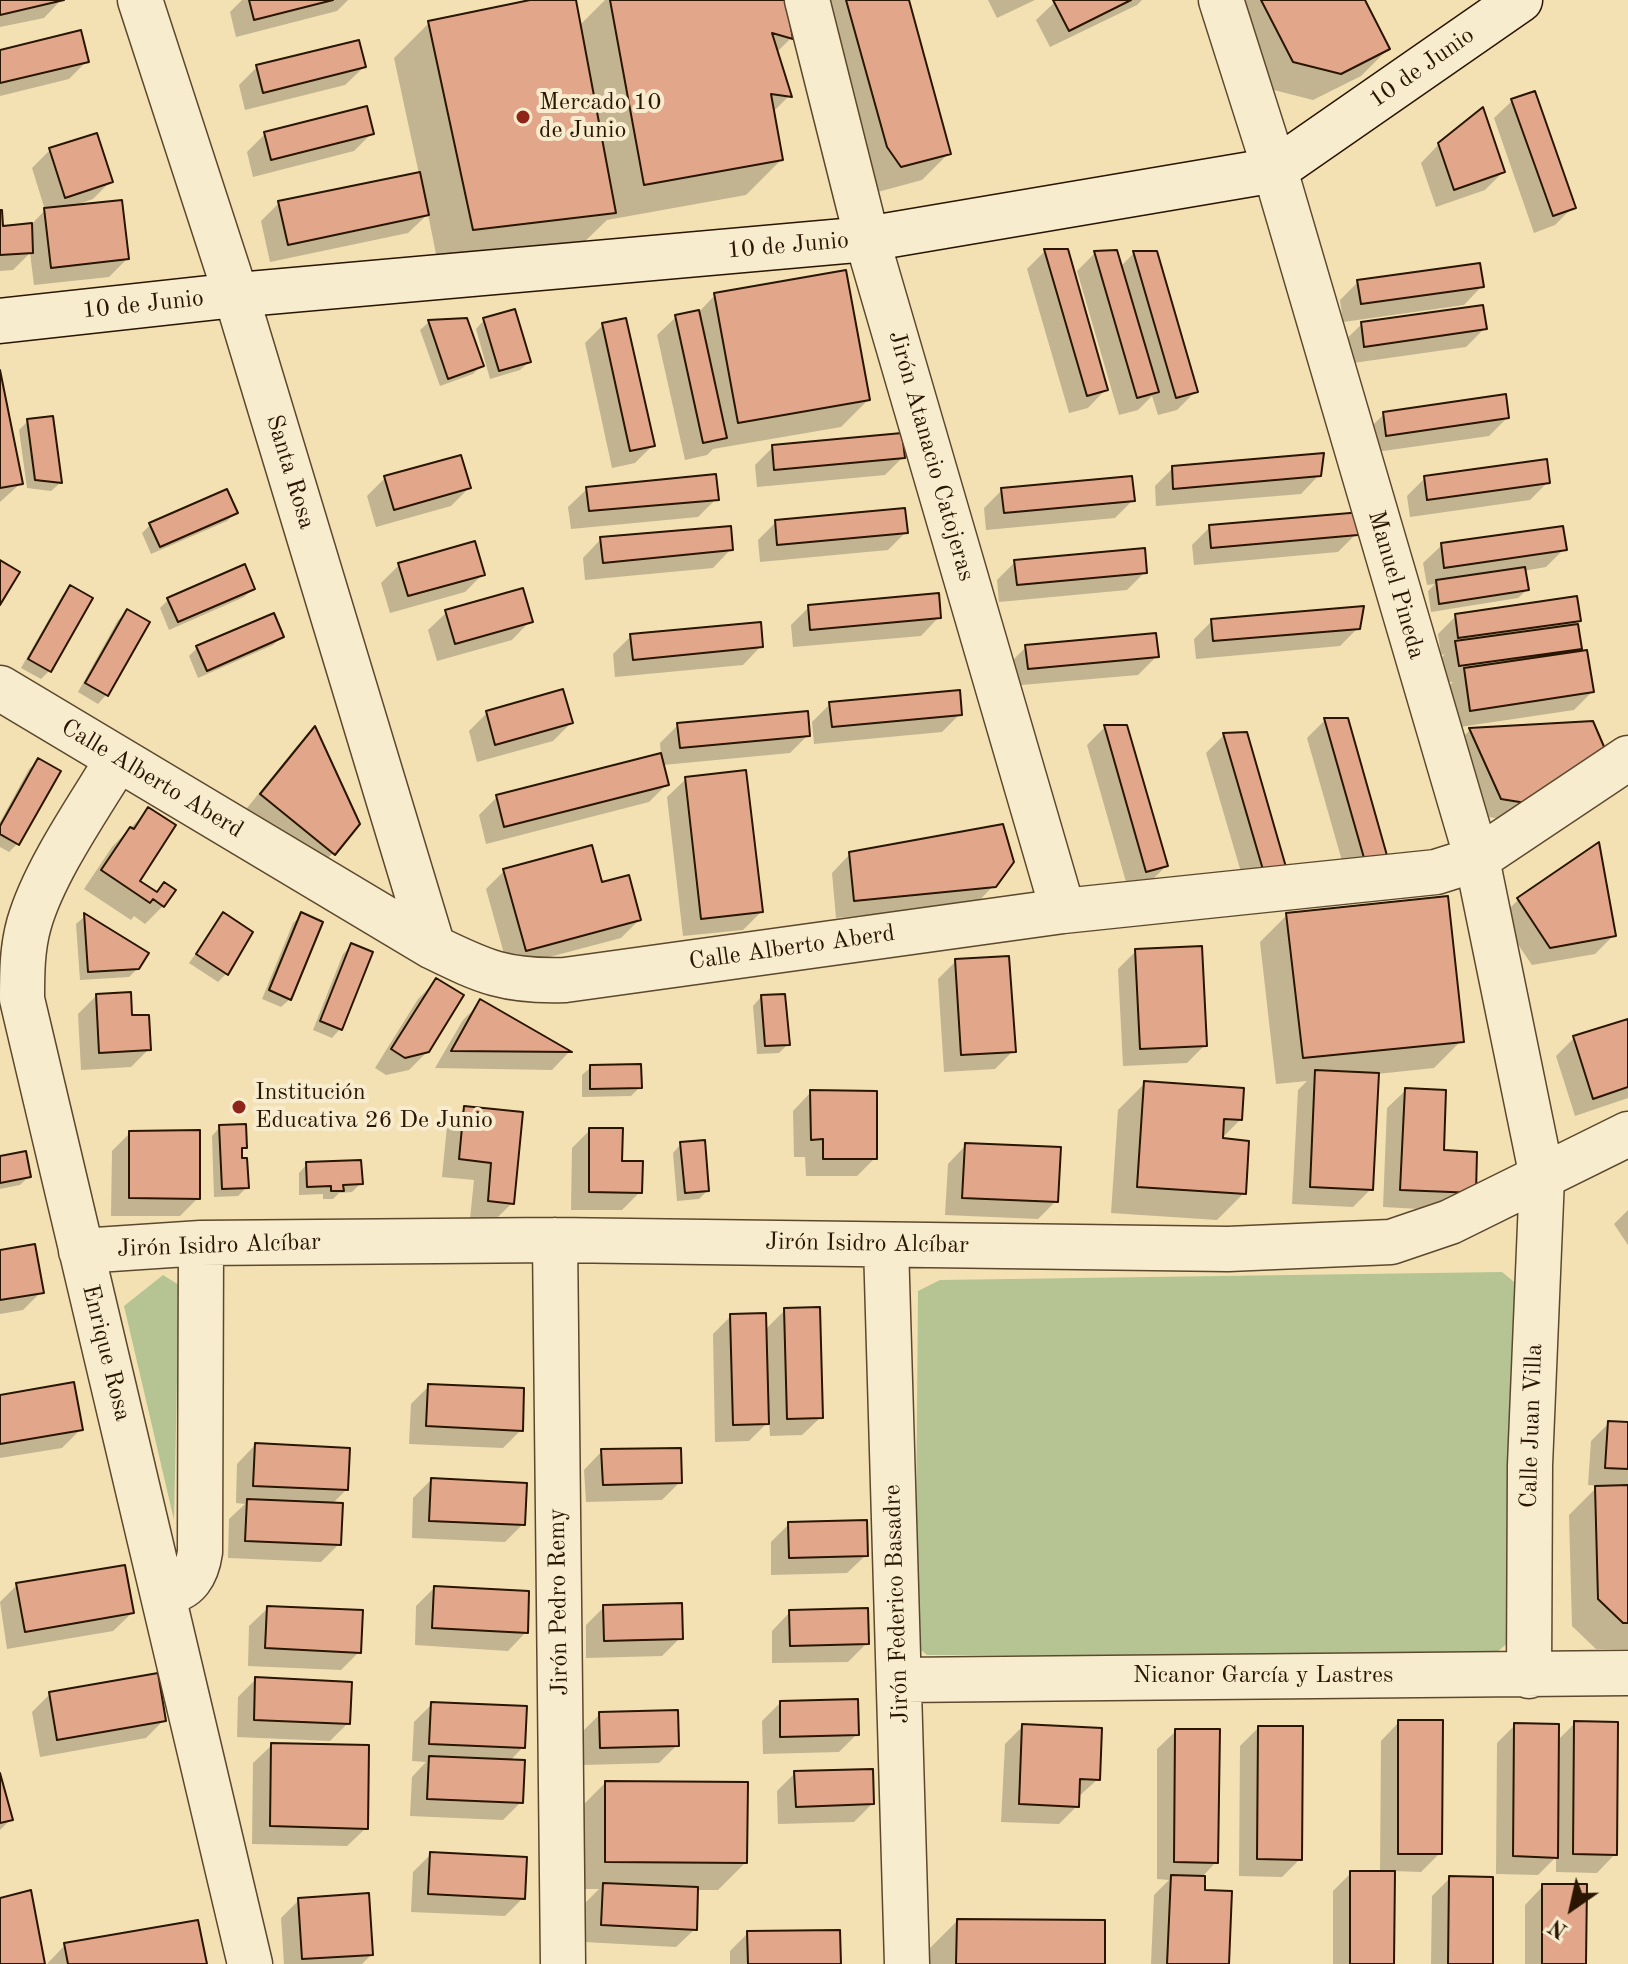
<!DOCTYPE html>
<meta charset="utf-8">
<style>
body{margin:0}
#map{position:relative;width:1628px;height:1964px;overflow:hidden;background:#f3e1b4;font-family:"Old Standard TT",serif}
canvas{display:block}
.north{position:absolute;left:1532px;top:1868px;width:80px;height:80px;-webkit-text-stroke:6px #f7ecce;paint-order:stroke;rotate:214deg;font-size:22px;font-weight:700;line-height:32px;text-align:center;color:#291500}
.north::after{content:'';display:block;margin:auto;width:28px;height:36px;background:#291500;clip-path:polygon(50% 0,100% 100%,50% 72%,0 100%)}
</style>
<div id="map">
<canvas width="1628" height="1964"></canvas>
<div class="north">N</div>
</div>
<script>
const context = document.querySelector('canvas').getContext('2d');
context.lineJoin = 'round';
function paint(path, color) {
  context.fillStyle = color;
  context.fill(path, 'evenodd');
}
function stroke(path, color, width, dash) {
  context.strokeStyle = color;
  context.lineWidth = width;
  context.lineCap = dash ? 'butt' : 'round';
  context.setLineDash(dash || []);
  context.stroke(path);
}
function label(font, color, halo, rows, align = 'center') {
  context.font = font + ' "Old Standard TT",serif';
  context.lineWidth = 8;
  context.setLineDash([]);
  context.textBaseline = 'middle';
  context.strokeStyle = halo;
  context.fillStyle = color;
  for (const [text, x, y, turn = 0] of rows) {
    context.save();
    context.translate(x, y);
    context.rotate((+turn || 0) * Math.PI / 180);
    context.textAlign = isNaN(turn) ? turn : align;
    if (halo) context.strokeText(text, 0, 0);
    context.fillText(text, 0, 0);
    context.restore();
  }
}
paint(new Path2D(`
 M1502,1272L1519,1286L1516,1636L1490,1658L927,1655L915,1645L918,1291L940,1280Z
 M163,1275L179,1285L174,1520L124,1306Z`), '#b5c492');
paint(new Path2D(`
 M0,0H61L44,18L0,27Z
 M242,0H348L337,11L236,37L230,12Z
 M539,0H574L579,26L605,0H784L791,38L776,53L789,96L772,113L781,160L746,195L607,220L579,247L438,264L428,214L408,233L270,262L261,221L279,203L419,174L394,58L429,23Z
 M828,0H907L949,153L922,180L874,193Z
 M988,0H1035L997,18Z
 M1057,0H1142L1137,5L1050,47L1036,20Z
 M1241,0H1362L1388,49L1361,76L1313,100L1266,88Z
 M0,52L87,61L69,79L0,96Z
 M257,67H364L345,85L245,110L239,85Z
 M1513,100L1573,207L1555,225L1534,233L1494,118Z
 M372,133L354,151L253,177L247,152L265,134Z
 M1439,144L1503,172L1485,190L1436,207L1421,163Z
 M50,150L111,181L93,199L76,205L127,259L109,277L34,285L30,253L13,270L0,271V212L1,228L30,226L45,210L32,168Z
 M1045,251L1106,389L1088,408L1069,413L1027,269Z
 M1095,253L1120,267L1134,253L1195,392L1177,410L1158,415L1152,396L1138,410L1119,415L1077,271Z
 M1358,282L1482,286L1464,305L1343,322L1340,300Z
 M715,295L868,400L841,427L713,449L707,455L685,460L657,335L676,317L699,312Z
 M484,320L529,362L520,370L490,379L476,329Z
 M429,322L481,366L473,374L440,386L420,330Z
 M1362,324L1484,329L1466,347L1346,364L1343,342Z
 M603,325L653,445L635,463L612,468L585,343Z
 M0,372L21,483L0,502Z
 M1384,414L1507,418L1489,436L1369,453L1366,432Z
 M28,421L60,483L51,491L27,488L19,430Z
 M773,447L903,457L885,475L757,487L755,465Z
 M1173,468L1319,475L1301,494L1156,506L1155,486Z
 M385,478L469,488L451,506L376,527L367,496Z
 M1425,478L1548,482L1530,500L1410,517L1407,496Z
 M587,489L716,499L698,517L571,529L568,507Z
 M1002,490L1133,500L1115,518L986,530L984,508Z
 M235,513L227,521L151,554L142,533L151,524Z
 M776,522L906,532L888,550L760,562L758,540Z
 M1210,527L1356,534L1338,552L1194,565L1192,545Z
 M601,539L731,549L713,568L585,580L583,558Z
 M1442,545L1564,549L1546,567L1523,571L1527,590L1518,598L1431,612L1428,591L1435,584L1427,585L1423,563Z
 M1015,562L1145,572L1127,590L999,602L997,580Z
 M399,565L483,574L465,592L390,613L381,583Z
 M70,587L50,670L41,679L21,668L62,596Z
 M253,588L244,597L169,630L160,608L168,600Z
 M809,607L939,617L921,636L793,647L791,625Z
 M127,612L106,695L98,704L78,692L118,620Z
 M447,612L530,621L512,640L437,661L428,630Z
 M1456,616L1579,620L1572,627L1580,648L1574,654L1592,692L1574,710L1453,728L1446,688L1453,682L1441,683L1438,661L1445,654L1441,655L1438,634Z
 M1212,621L1358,628L1340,646L1196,659L1194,639Z
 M282,636L273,645L198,678L189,656L197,648Z
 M631,636L761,646L743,665L615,677L613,654Z
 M1026,647L1157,656L1138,675L1010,686L1008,665Z
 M830,704L960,714L942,732L814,744L812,722Z
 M487,713L571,723L553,741L477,762L469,731Z
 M1325,720L1386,859L1348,882L1307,738Z
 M1592,723L1512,821L1483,816L1452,748L1470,730Z
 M678,725L808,735L790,753L663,765L667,784L649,802L486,844L479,815L497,797L661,755L660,743Z
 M1105,727L1166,866L1148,884L1128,889L1087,745Z
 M314,729L333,853L315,871L243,813L297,746Z
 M1224,735L1286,873L1248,896L1206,753Z
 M38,761L18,843L9,852L0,847V822L29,769Z
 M686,779L761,912L743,930L683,936L667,797Z
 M148,810L137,881L163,906L145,924L134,916L131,920L84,889L112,847Z
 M850,854L994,885L976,904L836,918L832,873Z
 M504,871L601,885L639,920L621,938L508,968L486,889Z
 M1518,900L1613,936L1595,954L1532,965L1500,918Z
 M224,914L226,974L218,982L189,963Z
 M302,915L290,999L281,1007L262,999L293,923Z
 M1287,915L1461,1041L1434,1068L1377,1074L1371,1189L1353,1207L1292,1204L1298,1090L1307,1081L1276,1084L1260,942Z
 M85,916L138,968L129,977L80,980L76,924Z
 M352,945L340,1029L332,1038L313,1030L343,954Z
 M1136,951L1205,1045L1187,1063L1123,1066L1118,969Z
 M956,961L1013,1051L995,1069L944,1072L938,979Z
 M436,981L428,1051L409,1070L386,1075L375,1068L418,999Z
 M96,996L149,1049L131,1067L81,1070L78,1014Z
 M761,997L788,1044L779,1053L757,1054L753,1006Z
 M481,1002L568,1053L552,1070L435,1068L463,1020Z
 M1628,1021V1098L1575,1116L1556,1056L1574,1038Z
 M591,1067L640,1087L631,1096L582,1097V1075Z
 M1145,1083L1240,1120L1220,1140L1244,1193L1217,1220L1111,1213L1118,1110Z
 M1406,1090L1442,1152L1475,1154L1456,1211L1383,1207L1387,1108Z
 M811,1092L875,1158L857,1176H806L805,1157H794L793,1111Z
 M465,1108L512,1203L494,1221L470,1219L474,1180L442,1177L447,1126Z
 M220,1127L245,1147L240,1153L247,1187L238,1196L214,1197L212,1136Z
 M590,1130L640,1192L622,1210H571L572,1148Z
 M130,1133L198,1198L180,1216H111L112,1151Z
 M681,1144L707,1191L699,1199L677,1201L673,1153Z
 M966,1145L1056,1201L1038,1219L945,1215L948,1164Z
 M0,1158L29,1176L20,1185L0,1189Z
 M307,1164L360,1184L352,1192L339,1193L333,1199H323V1194L299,1195V1173Z
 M1628,1210V1245L1614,1224Z
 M0,1252L41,1292L23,1310L0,1314Z
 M785,1310L821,1417L802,1435L770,1436L769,1421L749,1441L715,1442L713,1334L731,1316L765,1330Z
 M429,1386L521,1430L503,1448L409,1444L411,1404Z
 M0,1397L80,1430L62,1448L0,1458Z
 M1609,1423L1628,1424V1649H1596L1572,1626L1569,1515L1598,1486L1588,1485L1591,1441Z
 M255,1445L346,1490L332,1504L339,1544L321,1562L228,1558L229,1519L245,1504L236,1503L237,1464Z
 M602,1451L680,1482L662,1500L586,1502L584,1470Z
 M431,1480L523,1524L505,1542L412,1538L413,1498Z
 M789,1524L866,1555L847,1573L771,1575V1542Z
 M17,1585L132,1613L113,1631L7,1649L0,1602Z
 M434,1588L526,1632L508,1651L415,1645L416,1606Z
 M604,1607L680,1638L662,1656L586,1658V1625Z
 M268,1608L359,1652L341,1670L248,1666L249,1626Z
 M790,1612L867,1643L848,1662L772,1663V1631Z
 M256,1679L348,1723L330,1741L237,1737L238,1697Z
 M50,1694L164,1720L146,1738L40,1757L32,1712Z
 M780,1703L857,1734L839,1752L763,1754L762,1721Z
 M432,1704L523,1747L509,1762L521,1802L503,1820L410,1816L412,1777L426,1762L412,1761L414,1722Z
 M600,1714L677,1745L659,1763L583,1765L582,1732Z
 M1399,1722L1440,1853L1421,1872L1393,1871L1392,1964H1333V1891L1351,1873H1380L1381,1741Z
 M1575,1723L1615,1854L1597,1873L1556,1872V1857L1538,1875L1496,1874L1497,1743L1515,1725L1557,1741Z
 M1023,1726L1098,1779L1078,1797L1077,1806L1059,1824L1001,1822L1005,1744Z
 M1258,1728L1300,1859L1282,1877L1239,1876L1240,1746Z
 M1176,1731L1216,1862L1203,1876V1892L1227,1964H1151L1154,1895L1169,1880L1157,1879V1749Z
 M272,1745L366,1828L347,1846L252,1844L253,1763Z
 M795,1773L872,1804L854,1822L778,1824L777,1791Z
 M0,1780L11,1819L0,1830Z
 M605,1783L745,1863L718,1890H696L695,1929L676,1947L584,1942L585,1903L599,1889H579L578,1810Z
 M431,1854L523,1898L505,1916L411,1912L413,1872Z
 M1450,1878L1491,1964H1431L1432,1896Z
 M1543,1886L1584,1964H1525V1905Z
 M299,1900L371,1955L362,1964H284L281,1918Z
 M957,1921L1103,1964H930V1948Z
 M748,1933L839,1964H730V1951Z
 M65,1945L205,1964H47Z`), '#0003');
const building = new Path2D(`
 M0,0H64L0,15Z
 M249,0H333L254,20Z
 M530,0H576L616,213L473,230L428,21Z
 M610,0H786L793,39L772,33L792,97L771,94L783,160L644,185Z
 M846,0H909L951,154L901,167L887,147Z
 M1053,0H1131L1069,31Z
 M1261,0H1365L1390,49L1341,74L1293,62Z
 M81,30L89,62L0,83V50Z
 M359,40L366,67L263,93L256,65Z
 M1535,91L1576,208L1553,216L1511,99Z
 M367,106L374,134L271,160L264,132Z
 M1483,107L1505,172L1454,190L1438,143Z
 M97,133L113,182L65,198L49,148Z
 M420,172L429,215L288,245L278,201Z
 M122,200L129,259L51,268L44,208Z
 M0,210H2L3,226L32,223L33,253L0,255Z
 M1044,249H1068L1108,390L1087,396Z
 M1117,250L1159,392L1137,398L1094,251Z
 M1133,251H1157L1198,392L1176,398Z
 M1480,263L1484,287L1361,304L1357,280Z
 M846,270L870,400L738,423L714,293Z
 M1483,305L1487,329L1364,347L1361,322Z
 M515,309L531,362L499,371L483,318Z
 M699,310L727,438L703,443L675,315Z
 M467,318L484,366L448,379L428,320Z
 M626,318L655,446L630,451L602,323Z
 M0,370L23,484L0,488Z
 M1506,394L1509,418L1386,436L1383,412Z
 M53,416L62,483L35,480L27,419Z
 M902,433L905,458L774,470L772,445Z
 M1324,453L1321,476L1173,489L1172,466Z
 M461,455L471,488L394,510L384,476Z
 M1547,459L1550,483L1427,500L1424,476Z
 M716,474L719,500L589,511L586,487Z
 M1132,476L1135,501L1004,513L1001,488Z
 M227,489L238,513L160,547L149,523Z
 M905,508L908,533L777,545L775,520Z
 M1362,512L1358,535L1211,548L1209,525Z
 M731,526L733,550L603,563L600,537Z
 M1563,526L1567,550L1444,568L1441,543Z
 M475,541L485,575L408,596L398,563Z
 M1145,548L1147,573L1017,585L1014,560Z
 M0,560L20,572L0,605Z
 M245,564L255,589L178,622L167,598Z
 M1525,567L1529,590L1439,604L1436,580Z
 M70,585L93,598L51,672L28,659Z
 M523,588L533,622L455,644L445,610Z
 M939,593L941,618L810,630L808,605Z
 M1577,596L1581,621L1458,638L1455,614Z
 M1364,606L1360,629L1213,641L1211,619Z
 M127,609L150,622L108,696L85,683Z
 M274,613L284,637L207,671L196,646Z
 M761,622L763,647L633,660L630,634Z
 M1578,624L1582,649L1459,666L1455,641Z
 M1156,633L1159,657L1028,669L1025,645Z
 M1587,650L1594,692L1470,711L1464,668Z
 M563,689L573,723L495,745L486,711Z
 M960,690L962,715L832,727L829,702Z
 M808,711L810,736L680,748L677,723Z
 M1324,718H1348L1388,859L1366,865Z
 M1593,721L1605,749L1532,804L1501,799L1469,728Z
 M1104,725H1127L1168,866L1146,872Z
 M315,726L360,824L335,855L260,794Z
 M1247,732L1288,874L1266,880L1223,733Z
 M661,753L669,785L504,827L496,795Z
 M38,758L61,771L19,845L0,834V826Z
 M746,770L763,912L701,919L685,777Z
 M148,807L176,825L140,881L157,892L164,882L176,890L164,907L153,899L150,903L101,870L130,827L134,829Z
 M1003,824L1014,862L996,887L854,901L849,852Z
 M1599,842L1616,936L1550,948L1517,898Z
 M592,845L602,882L629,875L641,920L526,951L503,869Z
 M1448,896L1464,1042L1303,1058L1286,913Z
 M223,912L253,932L228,975L196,954Z
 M301,912L323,922L291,1000L269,990Z
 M84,913L149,953L139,969L88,972Z
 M351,943L373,952L342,1030L320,1021Z
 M1202,946L1207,1046L1140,1049L1135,949Z
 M1009,956L1016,1052L961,1055L955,959Z
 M436,978L464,995L429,1052L405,1058L391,1049Z
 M131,992L132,1015H149L151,1050L99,1053L96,994Z
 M785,994L790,1045L765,1046L761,995Z
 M480,999L572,1052L451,1051Z
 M1628,1019V1087L1593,1099L1573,1036Z
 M641,1064L642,1088L590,1089V1065Z
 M1315,1070L1379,1073L1373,1190L1310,1187Z
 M1144,1081L1244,1088L1242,1120L1224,1119L1223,1138L1249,1141L1246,1194L1137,1187Z
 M1405,1088L1446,1090L1444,1150L1477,1152L1476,1193L1400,1190Z
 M810,1090L877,1091V1159H823V1139L811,1140Z
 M464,1106L523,1112L514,1204L488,1201L491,1163L459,1159Z
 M246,1124L247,1148H242V1158H247L249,1188L222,1189L219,1125Z
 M589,1128H623L622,1161H643L642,1193L589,1192Z
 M200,1130V1199L129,1198V1131Z
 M705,1140L709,1191L685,1193L680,1142Z
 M965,1143L1061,1147L1058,1202L962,1198Z
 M26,1151L31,1177L0,1183V1156Z
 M361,1160L363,1184L343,1185L344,1191H331V1186L307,1187L306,1162Z
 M35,1244L44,1293L0,1300V1250Z
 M820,1307L823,1418L787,1419L784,1308Z
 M766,1313L769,1424L733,1425L730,1314Z
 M74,1382L83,1430L0,1444V1395Z
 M428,1384L524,1388L523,1431L426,1426Z
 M1608,1421L1628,1422V1469L1605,1468Z
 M255,1443L350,1448L348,1490L253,1486Z
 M681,1448L682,1483L603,1485L601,1449Z
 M431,1478L527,1483L525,1525L429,1521Z
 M1628,1485V1623H1623L1598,1599L1595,1486Z
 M247,1499L343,1503L341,1545L245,1541Z
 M867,1520L868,1556L789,1558L788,1522Z
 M125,1565L134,1613L25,1632L16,1583Z
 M434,1586L529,1591L528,1633L432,1628Z
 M682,1603L683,1639L604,1641L603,1605Z
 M267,1606L363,1610L361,1653L265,1648Z
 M868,1608L869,1644L790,1646L789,1610Z
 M158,1673L166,1721L57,1740L49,1692Z
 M255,1677L352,1682L350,1724L254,1720Z
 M858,1699L859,1735L780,1737V1701Z
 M431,1702L527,1706L525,1748L429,1744Z
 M678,1710L679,1746L600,1748L599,1712Z
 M1398,1720H1443L1442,1854H1398Z
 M1574,1721L1618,1722L1617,1855L1573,1854Z
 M1514,1723L1559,1724L1558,1858L1513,1856Z
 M1022,1724L1102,1728L1100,1780L1080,1779L1079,1807L1019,1804Z
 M1258,1726H1303L1302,1860L1257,1859Z
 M1175,1729H1220L1218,1863L1174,1862Z
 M271,1743L369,1745L368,1829L270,1826Z
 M429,1756L525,1760L523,1803L427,1799Z
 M873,1769L874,1804L796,1807L794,1771Z
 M0,1773L13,1820L0,1823Z
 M605,1781L748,1782L747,1863L605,1862Z
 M430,1852L527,1857L525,1899L428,1894Z
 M1350,1871H1395L1394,1964H1350Z
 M1171,1875L1205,1876V1890L1232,1891L1229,1964H1167Z
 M1449,1876L1493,1877V1964H1448Z
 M603,1883L698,1887L697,1930L601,1925Z
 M1542,1884H1587L1586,1964H1542Z
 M31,1890L45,1964H0V1898Z
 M369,1893L373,1955L302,1959L298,1898Z
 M957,1919L1105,1920V1964H956Z
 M198,1920L207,1964H68L64,1943Z
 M840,1930L841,1964H748L747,1931Z`);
paint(building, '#e2a78a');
stroke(building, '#291500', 2);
const street = new Path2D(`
 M140,0L236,295L433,947
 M807,0L867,239L1063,911
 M1221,0L1275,170L1477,859L1542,1177L1530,1465L1529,1676
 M0,688L433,947C484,972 506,982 565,980L1063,911L1436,872L1477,859L1628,758
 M118,759C89,807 44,871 29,924C22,949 22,974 22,999L250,1964
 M555,1240L563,1964
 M886,1245L907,1964
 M81,1251L201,1243L555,1240L1228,1249L1391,1242L1450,1222L1628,1134
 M163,1592C188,1591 197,1573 200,1552L201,1243
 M899,1680L1628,1673`);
const secondary = new Path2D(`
 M0,321L236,295L867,239L1275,170L1520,0`);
stroke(street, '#5c482d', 47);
stroke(secondary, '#291500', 47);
stroke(street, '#f7ecce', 44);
stroke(secondary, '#f7ecce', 44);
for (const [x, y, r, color] of [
 [523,117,8,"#8f2418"],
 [239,1107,8,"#8f2418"]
]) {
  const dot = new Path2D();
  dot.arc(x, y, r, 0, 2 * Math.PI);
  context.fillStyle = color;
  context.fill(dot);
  stroke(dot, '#f7ecce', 3);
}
label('24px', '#291500', '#f7ecce', [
 ["10 de Junio",1422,68,-35],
 ["10 de Junio",788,246,-5],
 ["10 de Junio",143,305,-6],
 ["Jirón Atanacio Catojeras",931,456,74],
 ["Santa Rosa",290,472,73],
 ["Manuel Pineda",1396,585,74],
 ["Calle Alberto Aberd",152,779,31],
 ["Calle Alberto Aberd",792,948,-8],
 ["Jirón Isidro Alcíbar",867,1244,1],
 ["Jirón Isidro Alcíbar",219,1246,-2],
 ["Enrique Rosa",106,1353,76],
 ["Calle Juan Villa",1532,1426,-88],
 ["Jirón Pedro Remy",559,1602,-91],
 ["Jirón Federico Basadre",897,1604,-92],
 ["Nicanor García y Lastres",1263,1676]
]);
label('24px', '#291500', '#f7ecce', [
 ["Mercado 10",539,103],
 ["de Junio",539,131],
 ["Institución",255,1093],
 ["Educativa 26 De Junio",255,1121]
], 'left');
</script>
